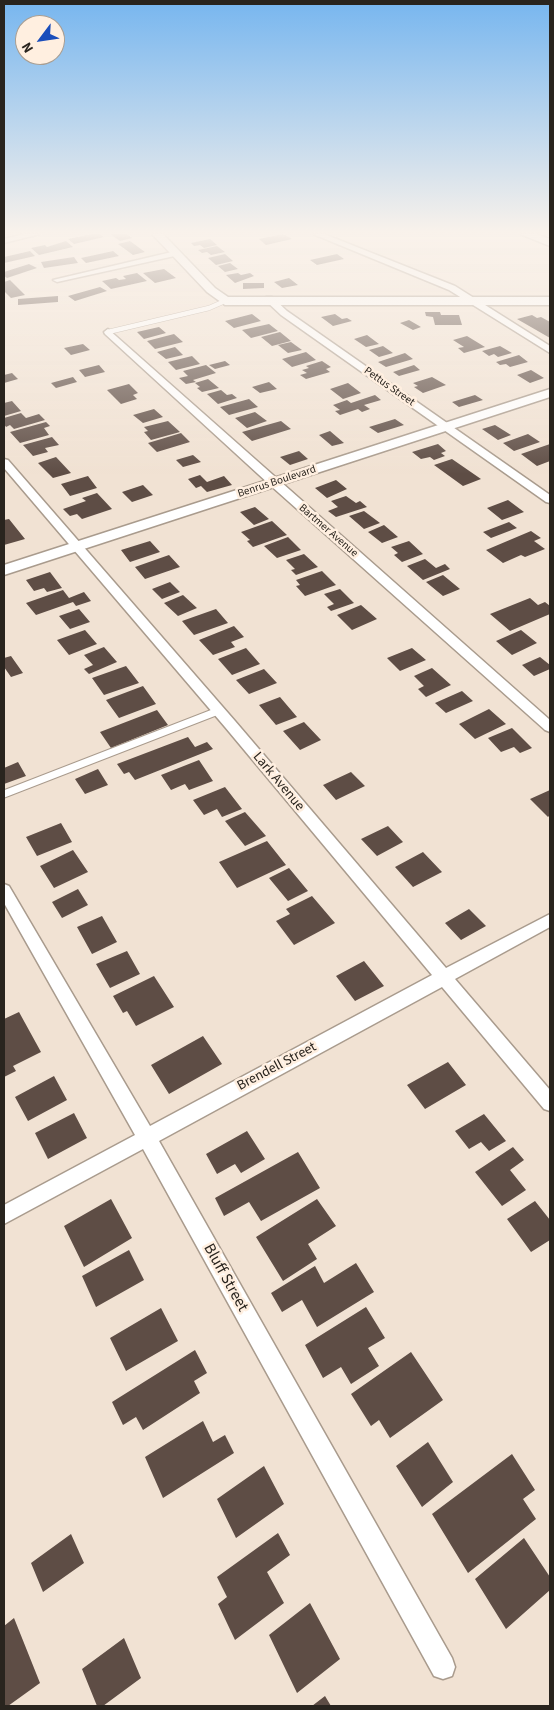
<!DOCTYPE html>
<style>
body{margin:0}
#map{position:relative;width:554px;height:1710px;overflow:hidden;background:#f1e2d3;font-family:"Source Sans 3",sans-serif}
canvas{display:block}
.frame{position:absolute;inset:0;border:5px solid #29241e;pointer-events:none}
.north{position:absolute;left:15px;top:15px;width:50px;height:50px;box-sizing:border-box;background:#ffefe0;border:1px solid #a99e92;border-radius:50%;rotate:239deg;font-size:14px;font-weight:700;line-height:20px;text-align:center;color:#29241e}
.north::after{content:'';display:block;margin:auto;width:18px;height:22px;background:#1b4ebb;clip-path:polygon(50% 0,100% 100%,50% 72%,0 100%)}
</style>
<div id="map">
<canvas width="554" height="1710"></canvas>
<div class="frame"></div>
<div class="north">N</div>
</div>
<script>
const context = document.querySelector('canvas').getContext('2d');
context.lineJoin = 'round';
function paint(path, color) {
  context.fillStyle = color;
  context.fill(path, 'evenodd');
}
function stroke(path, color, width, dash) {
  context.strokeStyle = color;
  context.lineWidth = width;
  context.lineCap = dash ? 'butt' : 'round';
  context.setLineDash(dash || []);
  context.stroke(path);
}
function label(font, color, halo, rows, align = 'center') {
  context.font = font + ' "Source Sans 3",sans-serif';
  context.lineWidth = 5;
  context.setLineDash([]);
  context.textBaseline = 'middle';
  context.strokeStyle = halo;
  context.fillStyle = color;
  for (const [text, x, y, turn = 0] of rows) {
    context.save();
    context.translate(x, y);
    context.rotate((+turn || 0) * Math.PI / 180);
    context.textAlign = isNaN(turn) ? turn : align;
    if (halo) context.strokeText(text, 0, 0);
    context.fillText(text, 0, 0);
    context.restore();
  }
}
paint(new Path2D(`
 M92,234H100L104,237L74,244L68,239Z
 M110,234H127L132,238L120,241Z
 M283,234L292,239L266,245L259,239Z
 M210,239L217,245L204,248L200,245L194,246L191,243Z
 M66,241L73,247L39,255L31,248L45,245L47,247Z
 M130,241L145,252L133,255L118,244Z
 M217,246L225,252L211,255L207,252L202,253L198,250Z
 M30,251L35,256L4,263V257Z
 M113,251L119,256L86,263L81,258Z
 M225,254L233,261L216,265L208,258Z
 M337,254L344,259L317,265L310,260Z
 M74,257L78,263L44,268L41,262Z
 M230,263L238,269L225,272L218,266Z
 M29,264L37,268L7,278L4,276V272Z
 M164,269L176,278L155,283L143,273Z
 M137,273L147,281L111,289L102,281L116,278L119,280L126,279L123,276Z
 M238,273L241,275L250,273L254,276L235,283L226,275Z
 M289,278L298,285L282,288L274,282Z
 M10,280L25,295L11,298L4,291V282Z
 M243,283H264V288L243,289Z
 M100,287L107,291L75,301L68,296Z
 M58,296V302L18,305V299Z
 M425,312H440L441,315H459L462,325H435L433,317L426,316Z
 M252,314L261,321L234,328L225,321Z
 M335,314L342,319L347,318L352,321L333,326L321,317Z
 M532,315L537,318L541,317L550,322V338L517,319Z
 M409,320L421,327L413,330L400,323Z
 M269,324L278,331L251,338L242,330Z
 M159,327L166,333L144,339L137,332Z
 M280,332L291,341L272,346L261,337Z
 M174,334L183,342L155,349L147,341Z
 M367,335L379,344L366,347L354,339Z
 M467,336L485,347L464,353L458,348L464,347L453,340Z
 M291,342L302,350L288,353L278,345Z
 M83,344L90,350L71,355L64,348Z
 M383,346L393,353L379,357L369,350Z
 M500,346L512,353L498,357L494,354L489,356L482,351Z
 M175,347L183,355L166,359L157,352Z
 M306,352L316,360L292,367L282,359Z
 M405,353L413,359L386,367L378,362Z
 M519,355L528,362L510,367L506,364L500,365L496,362Z
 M192,356L200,364L176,370L168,362Z
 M225,361L230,365L215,369L209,365Z
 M322,361L331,367L326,369L330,372L306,379L300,375L307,373L302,370L309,368L306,366Z
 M99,365L105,372L85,377L79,370Z
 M206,365L216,373L193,380L196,382L186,384L179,378L188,376L183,371Z
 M414,365L420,370L399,376L393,372Z
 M531,370L544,378L530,383L517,375Z
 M12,373L18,379L4,383V375Z
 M73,377L77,382L56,388L51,383Z
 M432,377L446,385L423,393L414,387L418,386L413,383Z
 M208,379L219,388L202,392L197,388L200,387L195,383Z
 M269,382L277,389L260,393L252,387Z
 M348,383L361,393L343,399L330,389Z
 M129,384L138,393L133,395L137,399L121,404L107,390Z
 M221,390L227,395L232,394L237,398L218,404L207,394Z
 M375,395L381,400L364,405L370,409L362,412L358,409L340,415L335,411L340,410L333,405L347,400L351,403Z
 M475,395L483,400L459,407L452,402Z
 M249,399L258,407L229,415L220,407Z
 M12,401L21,411L4,416V403Z
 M154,409L163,417L143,423L133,415Z
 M255,412L267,421L247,428L235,418Z
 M21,413L26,418L39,414L45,420L14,429L10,425L6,427L4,424V418Z
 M395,419L404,425L378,433L369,427Z
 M168,421L180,432L151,440L144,432L148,431L144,427Z
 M281,421L291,429L252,441L242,432Z
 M46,422L50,426L44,428L49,435L20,443L10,432Z
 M495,425L511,435L498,440L482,429Z
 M330,431L344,443L332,446L319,435Z
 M181,433L190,442L157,452L148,443Z
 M528,434L540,442L514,451L503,443Z
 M52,437L59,445L45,448L48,452L33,456L23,445Z
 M438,444L446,451L441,453L445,456L434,460L430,457L421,459L412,452Z
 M550,444V461L537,466L521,454Z
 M299,451L308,459L290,465L280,457Z
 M193,455L201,462L183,467L176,460Z
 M56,457L71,473L53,478L38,463Z
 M452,459L481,479L463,486L434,465Z
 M200,475L207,482L224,476L232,485L207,492L201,486L196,488L188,479Z
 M88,476L97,488L70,496L61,484Z
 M336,480L347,489L327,498L315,488Z
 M143,485L153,495L132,502L122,492Z
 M97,493L112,509L82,519L77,514L70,516L63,509L86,501L82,498Z
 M346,496L356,503L360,501L367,507L336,517L328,511L338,507L331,501Z
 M508,500L524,512L502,520L487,508Z
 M255,507L269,519L254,525L240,512Z
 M364,511L380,523L364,529L349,516Z
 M9,519L25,539L4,545V520Z
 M272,521L287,535L253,547L247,541L250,540L241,532Z
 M509,522L517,528L491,538L483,532Z
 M384,525L398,537L382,543L368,532Z
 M531,531L541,538L534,541L545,549L525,557L521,555L503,563L486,550Z
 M288,537L301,550L277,558L264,546Z
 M150,541L160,552L130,562L121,550Z
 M409,541L423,554L402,562L394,555L398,553L391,547Z
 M304,554L318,567L296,575L291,570L295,569L286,560Z
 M169,555L180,567L145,579L135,567Z
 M425,559L436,568L445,564L450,569L423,580L407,566Z
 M322,571L336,585L305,596L296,586L300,585L296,580Z
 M50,572L62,588L47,592L44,588L34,591L26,580Z
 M443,575L460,589L443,596L426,582Z
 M170,582L180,592L162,599L152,589Z
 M340,589L354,603L331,611L327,607L334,604L324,594Z
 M63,590L69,598L84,592L91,601L76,606L73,602L36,615L26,603Z
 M183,595L197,608L178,616L164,603Z
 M530,598L538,605L545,602L550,606V614L510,631L490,614Z
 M361,605L377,619L352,630L337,615Z
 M79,609L90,622L70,629L59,616Z
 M216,609L228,623L194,635L182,621Z
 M234,626L244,637L231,642L235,647L213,655L199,640Z
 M85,630L97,644L69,655L57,640Z
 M521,630L537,643L512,655L496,641Z
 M104,647L117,662L89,674L84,669L93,665L84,655Z
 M246,648L260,664L232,675L218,659Z
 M412,648L426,660L400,671L387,658Z
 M11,656L23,673L11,677L4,667V658Z
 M540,657L550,665V669L534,676L522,665Z
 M126,666L139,683L104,695L92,678Z
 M432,668L451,685L426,697L418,689L424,686L414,676Z
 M264,669L277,683L249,694L236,680Z
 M143,686L156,704L119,718L106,700Z
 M462,691L473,701L446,713L435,703Z
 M280,697L297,717L276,725L259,705Z
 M489,709L506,724L475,739L459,724Z
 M157,710L168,725L111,748L100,732Z
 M304,722L321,740L300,750L283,731Z
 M512,728L532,748L520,753L514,747L501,752L488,738Z
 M188,737L195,747L207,742L213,749L135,780L129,772L124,774L117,764Z
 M199,760L213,781L189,790L185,784L171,790L161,775Z
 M18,762L26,776L4,784V768Z
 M98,769L108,785L85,794L75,779Z
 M351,772L365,786L336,800L323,785Z
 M225,787L242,809L222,817L217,809L204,815L193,800Z
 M550,790V815L548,817L530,799Z
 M245,812L266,836L245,846L225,821Z
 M61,823L72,842L37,856L26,837Z
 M388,826L403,842L377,856L361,839Z
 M267,841L286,865L237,888L219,862Z
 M73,850L88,872L54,888L40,866Z
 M423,852L442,872L413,887L395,867Z
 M289,868L308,891L288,901L269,878Z
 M78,889L88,905L62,918L52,902Z
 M312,896L335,923L294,945L276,921L290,914L286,909Z
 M469,909L486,926L461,940L445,923Z
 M102,916L117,942L92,954L77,927Z
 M127,951L140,974L110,988L96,964Z
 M364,961L384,986L355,1001L336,976Z
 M154,976L174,1007L136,1026L127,1011L123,1013L113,996Z
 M19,1012L41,1052L13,1066L16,1071L4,1077V1019Z
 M203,1036L222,1064L169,1094L151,1065Z
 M448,1062L466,1085L425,1109L407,1085Z
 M54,1076L67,1100L28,1121L15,1097Z
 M74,1113L87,1138L48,1159L35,1133Z
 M484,1114L506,1141L489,1151L481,1142L469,1149L455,1131Z
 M247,1131L265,1159L241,1173L235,1164L217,1174L206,1154Z
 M513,1147L524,1160L510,1170L526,1190L502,1206L475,1172Z
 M298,1152L320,1188L261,1221L249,1202L224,1216L215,1198Z
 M111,1199L132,1238L84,1267L64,1226Z
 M317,1199L336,1226L308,1244L317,1259L283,1281L256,1237Z
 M535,1201L550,1220V1240L531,1252L507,1219Z
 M129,1250L144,1280L96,1307L82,1276Z
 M356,1263L374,1292L317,1327L302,1300L282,1312L271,1293L315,1266L324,1283Z
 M366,1307L385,1338L368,1348L379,1366L351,1384L341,1367L323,1378L305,1345Z
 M161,1308L178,1341L126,1371L110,1338Z
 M195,1350L207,1373L194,1381L200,1393L143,1430L136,1417L123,1425L112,1402Z
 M411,1352L443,1400L390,1438L379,1420L371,1426L351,1394Z
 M203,1421L213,1442L225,1435L234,1453L163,1498L145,1457Z
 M428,1442L453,1482L422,1507L396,1466Z
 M512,1454L535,1490L523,1499L536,1519L468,1573L432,1514Z
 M264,1466L284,1504L236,1538L217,1499Z
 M278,1533L290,1555L267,1572L284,1603L235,1640L218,1604L227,1597L217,1577Z
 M71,1534L84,1563L43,1592L31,1563Z
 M524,1538L550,1577V1590L506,1629L475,1579Z
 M310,1603L340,1659L297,1693L269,1635Z
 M14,1618L40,1683L8,1706H4V1626Z
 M124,1638L141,1678L103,1706H97L82,1669Z
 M325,1696L331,1706H312Z`), '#5e4d45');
const laneFar1 = new Path2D(`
 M108,332L209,308L225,301`);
const lane = new Path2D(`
 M4,794L218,711`);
const street = new Path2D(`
 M24,234H40L4,243V239Z
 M313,234H324L455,286L550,346V353L449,290Z
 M176,251H179V255L57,282L53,280Z
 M266,297H272L287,311L550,495V503L546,502L281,315L266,301Z
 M108,329L550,720V732L545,730L270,485L105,334L104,332Z
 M4,459L8,460L235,721L446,968L550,914V927L455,979L550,1090V1111L544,1109L442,987L159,1141L452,1658L455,1667L452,1676L443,1679L434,1676L143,1149L4,1224V1205L135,1135L4,903V884L9,886L150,1126L432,975L225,727L4,468Z`);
const secondary = new Path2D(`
 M152,234H163L215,288L228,297H550V305H225L207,292Z
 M520,234H536L550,239V246Z
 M550,389V397L4,575V565Z`);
stroke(laneFar1, '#a99b8d', 5.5);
stroke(lane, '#a99b8d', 9);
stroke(street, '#a99b8d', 3);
stroke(secondary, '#a99b8d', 3);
stroke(laneFar1, '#fff', 4.5);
stroke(lane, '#fff', 7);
paint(street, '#fff');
paint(secondary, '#fff');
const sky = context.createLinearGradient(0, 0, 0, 474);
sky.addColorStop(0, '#77b6ef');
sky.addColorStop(0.49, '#f9f2eb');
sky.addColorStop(1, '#f9f2eb00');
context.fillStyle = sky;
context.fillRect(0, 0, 554, 474);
label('11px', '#29241e', '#ffefe0', [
 ["Pettus Street",389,387,35],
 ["Benrus Boulevard",277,482,-18],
 ["Bartmer Avenue",328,531,41]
]);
label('14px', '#29241e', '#ffefe0', [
 ["Lark Avenue",278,782,50],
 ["Brendell Street",277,1067,-28]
]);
label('16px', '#29241e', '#ffefe0', [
 ["Bluff Street",225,1278,61]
]);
</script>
